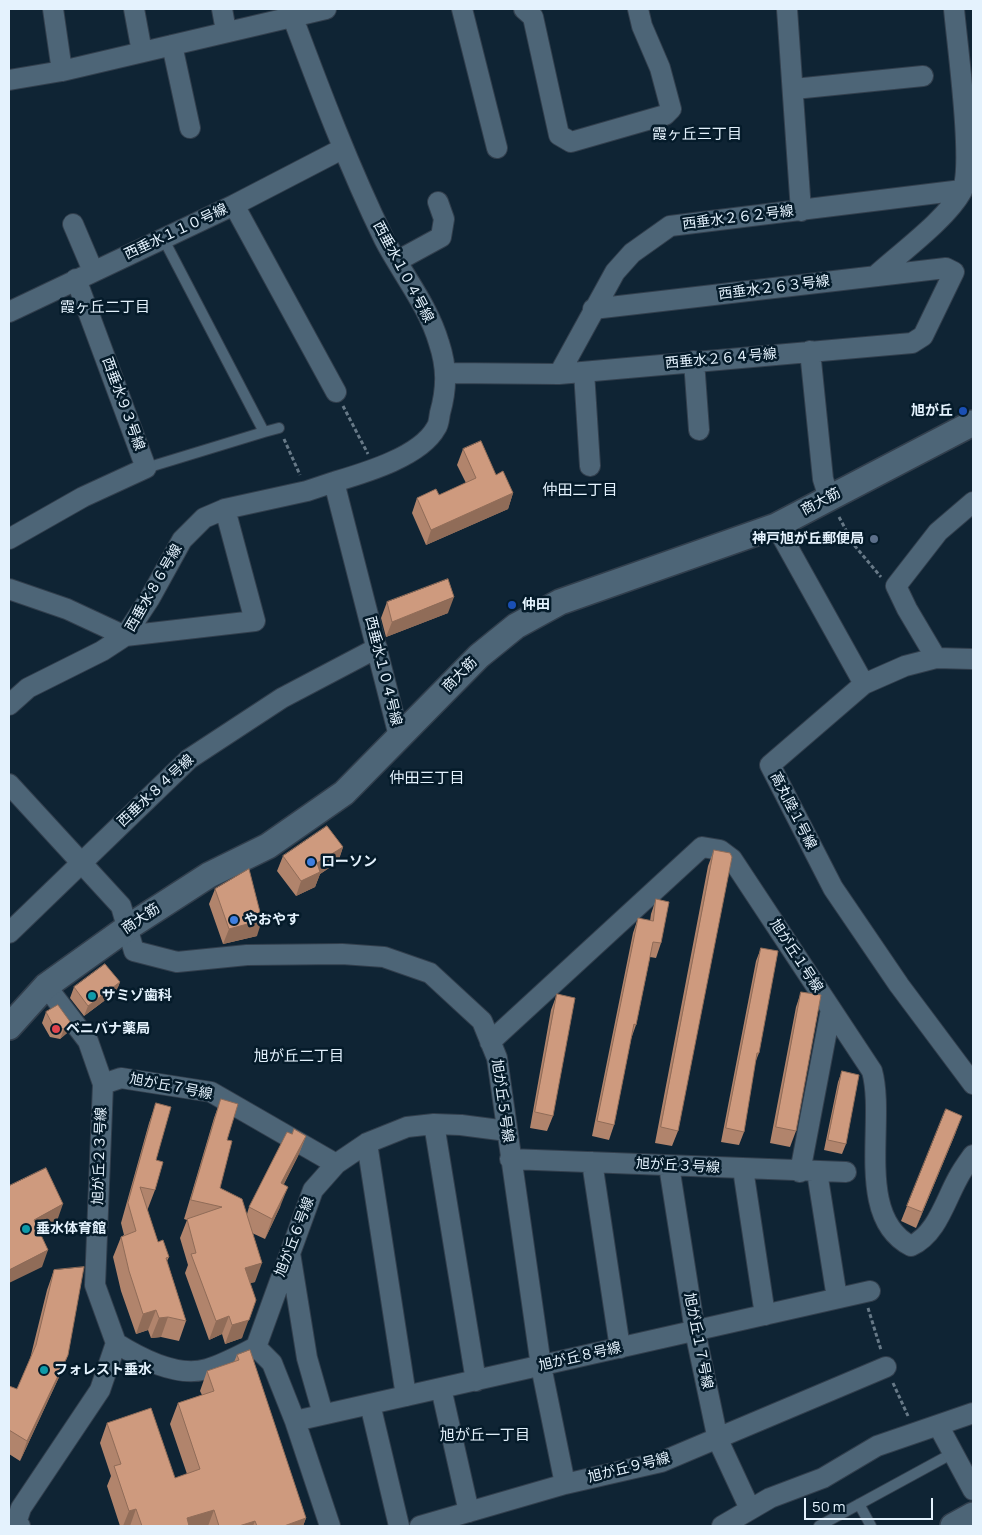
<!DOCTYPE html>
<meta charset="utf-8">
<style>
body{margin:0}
#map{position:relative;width:982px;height:1535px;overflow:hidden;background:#0f2434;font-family:Manrope,sans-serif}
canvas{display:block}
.frame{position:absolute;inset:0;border:10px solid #e4f2fd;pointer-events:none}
.scale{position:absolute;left:804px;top:1498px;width:129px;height:22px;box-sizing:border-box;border:2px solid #e4f2fd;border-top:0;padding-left:6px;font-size:15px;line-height:18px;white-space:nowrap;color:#e4f2fd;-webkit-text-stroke:4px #051b2a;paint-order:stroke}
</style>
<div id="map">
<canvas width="982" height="1535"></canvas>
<div class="frame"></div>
<div class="scale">50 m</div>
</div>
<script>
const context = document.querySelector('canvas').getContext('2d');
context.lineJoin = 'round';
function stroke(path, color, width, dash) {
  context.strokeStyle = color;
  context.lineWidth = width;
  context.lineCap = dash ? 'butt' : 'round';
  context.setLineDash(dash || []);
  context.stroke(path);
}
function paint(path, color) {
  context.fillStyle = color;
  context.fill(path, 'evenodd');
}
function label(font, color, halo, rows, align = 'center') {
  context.font = font + ' Manrope,"Noto Sans JP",sans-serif';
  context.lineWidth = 5;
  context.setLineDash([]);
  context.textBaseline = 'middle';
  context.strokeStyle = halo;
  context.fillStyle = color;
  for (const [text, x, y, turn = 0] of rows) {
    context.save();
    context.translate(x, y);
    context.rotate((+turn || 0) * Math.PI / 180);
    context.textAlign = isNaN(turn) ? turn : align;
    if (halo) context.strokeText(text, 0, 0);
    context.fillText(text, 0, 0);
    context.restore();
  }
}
const service = new Path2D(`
 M163,238L264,432L279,428
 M146,468L264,432
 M859,1504L871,1526
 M819,1526L953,1453`);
const minor = new Path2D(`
 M53,9L62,71
 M134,9L142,52
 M222,9L226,31
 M462,9L497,148
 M524,9L533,17L559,135L571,142L665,115L671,109L660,68L642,26L638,9
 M787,9L801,211
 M293,18C321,93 349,167 384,239C402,274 428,305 439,343C447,367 447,388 440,413C439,418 439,424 436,428C420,457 364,473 334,482L399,736
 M172,45L190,128
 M9,80L62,71L326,9
 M794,89L923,76
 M234,205L336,392
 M73,224L93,271
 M397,261L441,237L444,219L438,202
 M875,276C899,254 947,219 962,191C974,166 957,43 954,9
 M9,312L234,205L342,149
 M810,351L823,479L829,498
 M694,361L699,430
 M584,372L590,466
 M447,373L559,374L912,343L923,336L954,272L946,268L593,309
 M559,374L615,272L632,253L670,226L962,190
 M776,526L864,684L770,765L833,888L899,985L973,1084
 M9,539L83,497L146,468L76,279
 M9,589L67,609L125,636
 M125,636L255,621L225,509
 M936,658L907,609L896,586L938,532L973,502
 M864,684L905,666L936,658L973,659
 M9,705L28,688L102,651L125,636L150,598L182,540L204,518L225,509L307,491L334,482
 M9,784L121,906L134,951L177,962L247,955L342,954L384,957L430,973L482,1021L497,1058L541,1366L565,1484
 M9,933L189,759L282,698L377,648
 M46,986L88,1041L103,1084L95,1285L116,1343C140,1358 177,1378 207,1369C224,1364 240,1355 256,1347
 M490,1042L702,847L720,850L732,859L872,1071C886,1121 854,1217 911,1246C937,1234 945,1201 958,1178C962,1170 968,1162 973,1155
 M103,1084L121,1078L211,1092L336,1164
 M434,1124L476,1381
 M367,1143L406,1396
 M510,1159L846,1172
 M592,1162L620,1348
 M669,1166L695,1331L718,1440L750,1509
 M743,1169L765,1315
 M800,1172L831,1009
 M817,1172L837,1298
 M290,1253L307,1358L323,1414
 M256,1347L313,1190L336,1164L367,1143L407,1127L434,1124L461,1125L507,1131
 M256,1347L272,1363L295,1421L330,1526
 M441,1388L469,1512
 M370,1404L399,1526
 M295,1421L870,1291
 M938,1425L973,1490
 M20,1526L16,1523L21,1508L100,1390L116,1343
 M420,1526L565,1484L661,1462L886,1367
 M722,1526L770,1498L823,1478L877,1446L973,1413`);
const tertiary = new Path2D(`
 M9,1027L46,986L127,928L209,875L268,846L344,793L479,656L516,626L560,602L776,526L973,423
 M953,1526L973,1515`);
stroke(service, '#323f4d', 12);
stroke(minor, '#323f4d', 22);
stroke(tertiary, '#323f4d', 28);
stroke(new Path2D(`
 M343,406L368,454
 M284,439L300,475
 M839,517L854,545L881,577
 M868,1308L881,1350
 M893,1383L908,1416`), '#677987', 3, [4, 2.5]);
stroke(service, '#4d6577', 10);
stroke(minor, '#4d6577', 20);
stroke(tertiary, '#4d6577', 25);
paint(new Path2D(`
 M463,449L496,475L513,493L508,509L426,545L412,513L417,498L439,495L466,483L457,465Z
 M387,602L448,613L386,637L381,618Z
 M343,847L338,862L320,874L315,887L296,896L277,871L283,856Z
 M714,850L678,1131L672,1146L655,1143L708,866Z
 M215,889L257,936L223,944L209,904Z
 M656,899L661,943L656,958L650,957L636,1025L631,1039L614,1125L609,1140L592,1136L633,933L638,918L650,921L651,914Z
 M761,948L759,1053L755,1063L744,1132L739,1145L721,1142L756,961Z
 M120,982L116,992L84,1016L70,998L74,987Z
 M801,992L796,1131L790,1147L770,1143L796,1007Z
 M557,994L553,1116L547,1131L530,1128L551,1010Z
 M58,1005L67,1033L60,1039L50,1037L42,1023L46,1012Z
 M842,1071L846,1144L842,1154L824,1150L838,1082Z
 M221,1099L227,1140L220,1188L247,1214L249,1207L292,1134L306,1136L298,1156L284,1184L280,1207L265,1239L252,1233L255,1282L250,1283L242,1338L225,1344L222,1334L209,1340L185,1273L188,1265L180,1238L187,1220L184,1219L214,1118Z
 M156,1103V1160L155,1190L147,1211L158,1242L169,1257L167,1261L186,1321L179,1341L161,1337L151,1338L148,1330L136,1334L121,1291L113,1257L121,1237L124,1235L121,1223L149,1123Z
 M956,1132L916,1228L901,1221L907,1206Z
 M54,1270L68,1355L60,1375L20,1461L9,1454V1386L17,1389L30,1359L47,1290Z
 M237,1355L306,1518L303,1526H120L107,1486L111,1476L100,1443L107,1423L175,1478L187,1474L170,1424L178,1403L202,1395L200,1391L207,1371L234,1362Z`), '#b1846c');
paint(new Path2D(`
 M513,493L508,509L426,545L431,530Z
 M454,597L448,613L386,637L392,622Z
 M343,847L338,862L320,874L315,887L296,896L301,881L317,863Z
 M262,920L257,936L223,944L229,929Z
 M120,982L116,992L84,1016L88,1006Z
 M71,1023L67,1033L60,1039L64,1029Z
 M962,1116L956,1132L916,1228L922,1212Z
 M306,1136L298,1156L274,1203L281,1183Z
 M288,1187L280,1207L265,1239L272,1219Z
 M63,1204L57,1221L28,1237L34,1220Z
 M48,1250L42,1267L9,1283V1270Z
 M262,1263L255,1282L238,1286L245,1268Z
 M256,1300L242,1338L225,1344L232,1325Z
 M156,1310L148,1330L136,1334L143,1314Z
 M229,1316L222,1334L209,1340L216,1321Z
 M168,1317L161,1337L151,1338L159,1318Z
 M68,1355L60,1375L20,1461L27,1441Z
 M136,1509L130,1526H123L129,1511Z
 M214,1510L208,1526H184L187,1518Z
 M306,1518L303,1526H284Z
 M255,1521L253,1526H239Z`), '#906c58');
const building = new Path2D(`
 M481,441L496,475L503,471L513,493L431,530L417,498L436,489L439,495L476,478L463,449Z
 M448,579L454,597L392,622L387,602Z
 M327,826L343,847L317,863L320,872L301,881L283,856Z
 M714,850L730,853L732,857L678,1131L661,1127Z
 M249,869L262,920L229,929L215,889Z
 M656,899L669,902L661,943L653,942L636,1025L634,1024L614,1125L597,1121L638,918L653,921Z
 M761,948L778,951L759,1053H757L744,1132L726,1128Z
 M105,964L120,982L88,1006L74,987Z
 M801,992L821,995L796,1131L776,1127Z
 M557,994L575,998L553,1116L535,1112Z
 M58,1005L71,1023L64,1029L54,1027L46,1012Z
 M842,1071L859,1075L846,1144L828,1140Z
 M221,1099L238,1104L227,1140L232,1141L220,1188L242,1199L262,1263L245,1268L256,1300L249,1320L232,1325L229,1316L216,1321L191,1254L196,1253L187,1219L222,1207L191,1200Z
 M156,1103L171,1107L156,1160L163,1162L155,1190L140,1187L158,1242L163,1240L169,1257L166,1258L186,1321L168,1317L159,1318L156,1310L143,1314L129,1271L121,1237L136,1231L128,1203Z
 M946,1109L962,1116L922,1212L907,1206Z
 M294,1129L306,1136L281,1183L288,1187L272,1219L249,1207L287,1132L292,1134Z
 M46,1168L63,1204L34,1220L48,1250L9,1270V1186Z
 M84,1267L68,1355L27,1441L9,1430V1386L17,1389L36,1345L54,1270Z
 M250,1350L306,1518L284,1526H257L255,1521L239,1526H219L214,1510L187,1518L189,1526H142L136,1509L129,1511L114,1466L121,1464L107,1423L151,1408L175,1478L200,1469L178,1403L214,1391L207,1371L239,1360L237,1355Z`);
paint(building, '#ce9a7e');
stroke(building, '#906c58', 1);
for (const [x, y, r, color] of [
 [963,411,5,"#1a4fb4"],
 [874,539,5,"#5c6f8a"],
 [512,605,5,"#1a4fb4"],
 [311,862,5,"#3f7fe0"],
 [234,920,5,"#3f7fe0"],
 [92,996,5,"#0f9aa8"],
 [56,1029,5,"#e0444e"],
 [26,1229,5,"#0f9aa8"],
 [44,1370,5,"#0f9aa8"]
]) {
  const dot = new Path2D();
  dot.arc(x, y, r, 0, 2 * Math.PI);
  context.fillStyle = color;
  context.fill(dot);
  stroke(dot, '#051b2a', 2);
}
label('14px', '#e4f2fd', '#051b2a', [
 ["西垂水２６２号線",738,218,-7],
 ["西垂水１１０号線",176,232,-25],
 ["西垂水１０４号線",403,272,62],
 ["西垂水２６３号線",774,288,-7],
 ["西垂水２６４号線",721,359,-5],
 ["西垂水９３号線",123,404,70],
 ["商大筋",821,502,-28],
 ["西垂水８６号線",154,588,-60],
 ["西垂水１０４号線",383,671,76],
 ["商大筋",460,675,-45],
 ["西垂水８４号線",156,791,-43],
 ["高丸陸１号線",793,811,63],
 ["商大筋",141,919,-34],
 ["旭が丘１号線",796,956,57],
 ["旭が丘７号線",171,1087,11],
 ["旭が丘５号線",502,1101,82],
 ["旭が丘２３号線",100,1156,-88],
 ["旭が丘３号線",678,1166,3],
 ["旭が丘６号線",295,1237,-69],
 ["旭が丘１７号線",698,1341,79],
 ["旭が丘８号線",580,1357,-13],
 ["旭が丘９号線",629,1468,-14]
]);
label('bold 14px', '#e4f2fd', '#051b2a', [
 ["旭が丘",953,411,"right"],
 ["神戸旭が丘郵便局",864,539,"right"],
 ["仲田",522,605],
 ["ローソン",321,862],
 ["やおやす",244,920],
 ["サミゾ歯科",102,996],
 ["ベニバナ薬局",66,1029],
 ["垂水体育館",36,1229],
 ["フォレスト垂水",54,1370]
], 'left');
label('15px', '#e4f2fd', '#051b2a', [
 ["霞ヶ丘三丁目",697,135],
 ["霞ヶ丘二丁目",105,308],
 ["仲田二丁目",580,491],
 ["仲田三丁目",427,779],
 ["旭が丘二丁目",299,1057],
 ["旭が丘一丁目",485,1436]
]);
</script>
